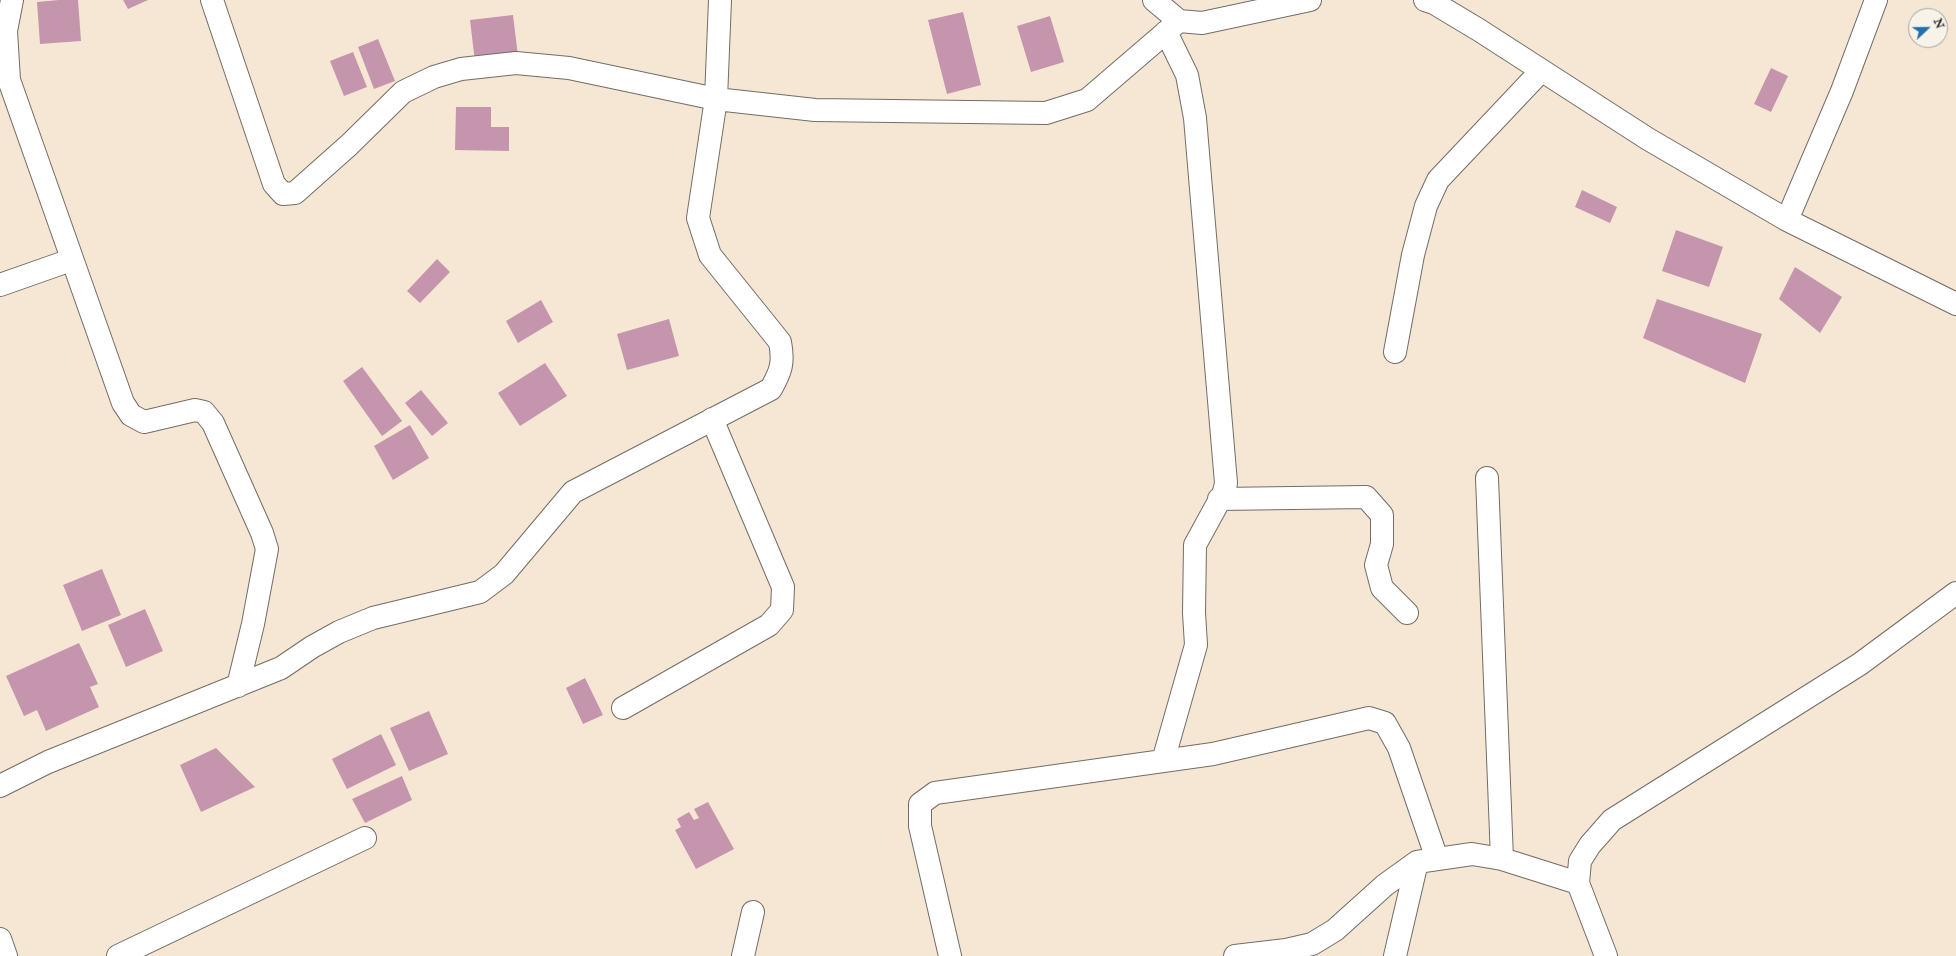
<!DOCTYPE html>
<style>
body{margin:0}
#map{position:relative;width:1956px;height:956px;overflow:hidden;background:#f6e7d4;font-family:"IM FELL Double Pica",serif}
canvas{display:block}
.north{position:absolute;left:1908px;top:8px;width:40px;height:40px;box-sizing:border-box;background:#f7f3e8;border:1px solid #a5a39c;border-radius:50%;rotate:68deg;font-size:11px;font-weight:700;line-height:16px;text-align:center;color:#2b2b2b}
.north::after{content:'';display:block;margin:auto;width:14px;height:18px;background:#1f6fb2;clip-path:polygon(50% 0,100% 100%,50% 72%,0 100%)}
</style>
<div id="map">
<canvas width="1956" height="956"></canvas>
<div class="north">N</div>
</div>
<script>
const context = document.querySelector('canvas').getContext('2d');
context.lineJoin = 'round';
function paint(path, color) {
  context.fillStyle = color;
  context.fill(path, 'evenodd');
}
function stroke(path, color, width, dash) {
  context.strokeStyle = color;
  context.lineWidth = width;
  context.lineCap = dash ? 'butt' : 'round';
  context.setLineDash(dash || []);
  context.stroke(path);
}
paint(new Path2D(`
 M59,0H78L81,41L40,44L37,2Z
 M123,0H148L128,9Z
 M963,12L981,85L947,94L928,20Z
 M513,15L518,56L475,62L470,20Z
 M1050,16L1064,62L1031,72L1017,26Z
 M378,39L395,81L374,89L358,47Z
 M353,52L367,87L344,96L330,61Z
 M1771,68L1788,76L1771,112L1754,104Z
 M456,107H491V127H509V151L455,150Z
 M1582,190L1617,207L1610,223L1575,207Z
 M1676,230L1723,247L1709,287L1662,271Z
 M437,259L450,272L420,303L407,291Z
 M1795,267L1842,297L1820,333L1779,299Z
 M1657,299L1762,334L1745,383L1643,338Z
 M541,300L553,322L518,343L506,321Z
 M669,319L679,356L627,370L617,334Z
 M545,363L567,396L520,426L498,393Z
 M362,367L402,421L382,436L343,381Z
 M421,390L448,423L432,436L405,403Z
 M410,425L429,458L393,480L374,446Z
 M102,569L121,615L82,631L63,585Z
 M145,609L163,651L126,667L108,625Z
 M79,643L98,684L90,687L99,707L46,731L37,710L24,716L6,676Z
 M585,678L603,715L583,724L566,688Z
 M429,711L448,754L409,771L390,728Z
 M381,734L396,765L347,789L332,759Z
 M216,748L255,787L201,812L180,765Z
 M402,776L412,800L365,823L352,799Z
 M708,802L734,849L696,869L675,830L681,827L677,819L689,812L694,820L699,818L694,809Z`), '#c495ad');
const street = new Path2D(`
 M12,0L6,31L9,80L123,403L131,415L144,422L195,410L204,412L213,423L262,533L267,549L253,624L238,686
 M212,0L274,184L283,194L295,193L349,145L403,92L434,77L461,69L516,63L569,68L716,99L815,110L1046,113L1087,100L1179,21
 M1154,0L1179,21L1202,23L1310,0
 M1425,0L1434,3L1479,30L1648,139L1787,220L1956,304
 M1787,220L1842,91L1876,0
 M0,285L71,260
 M1395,352L1413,255L1426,206L1438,180L1541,71
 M1487,478L1502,859
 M1219,499L1366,497L1382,515V544L1376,565L1382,588L1407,613
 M623,708L769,625L782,610L783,587L712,419
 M1163,761L1196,645L1194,613L1195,545L1224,492L1226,483L1195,118L1187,75L1166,32
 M0,786L48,762L281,668L312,647L339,632L373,618L480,592L504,574L573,492L771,389C781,371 784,363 780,342L710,255L698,218L716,99L720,0
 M0,939L6,956
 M118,956L365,838
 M743,956L753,912
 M950,956L920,826V804L935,793L1213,754L1369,718L1385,723L1399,748L1437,859
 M1235,956L1286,950L1312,944L1335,930L1385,885L1417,862L1472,854L1502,859L1578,883
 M1395,956L1417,862
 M1606,956L1578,883L1580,861L1590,845L1612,820L1860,664L1956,593`);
stroke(street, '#726d66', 24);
stroke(street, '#fff', 22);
</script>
